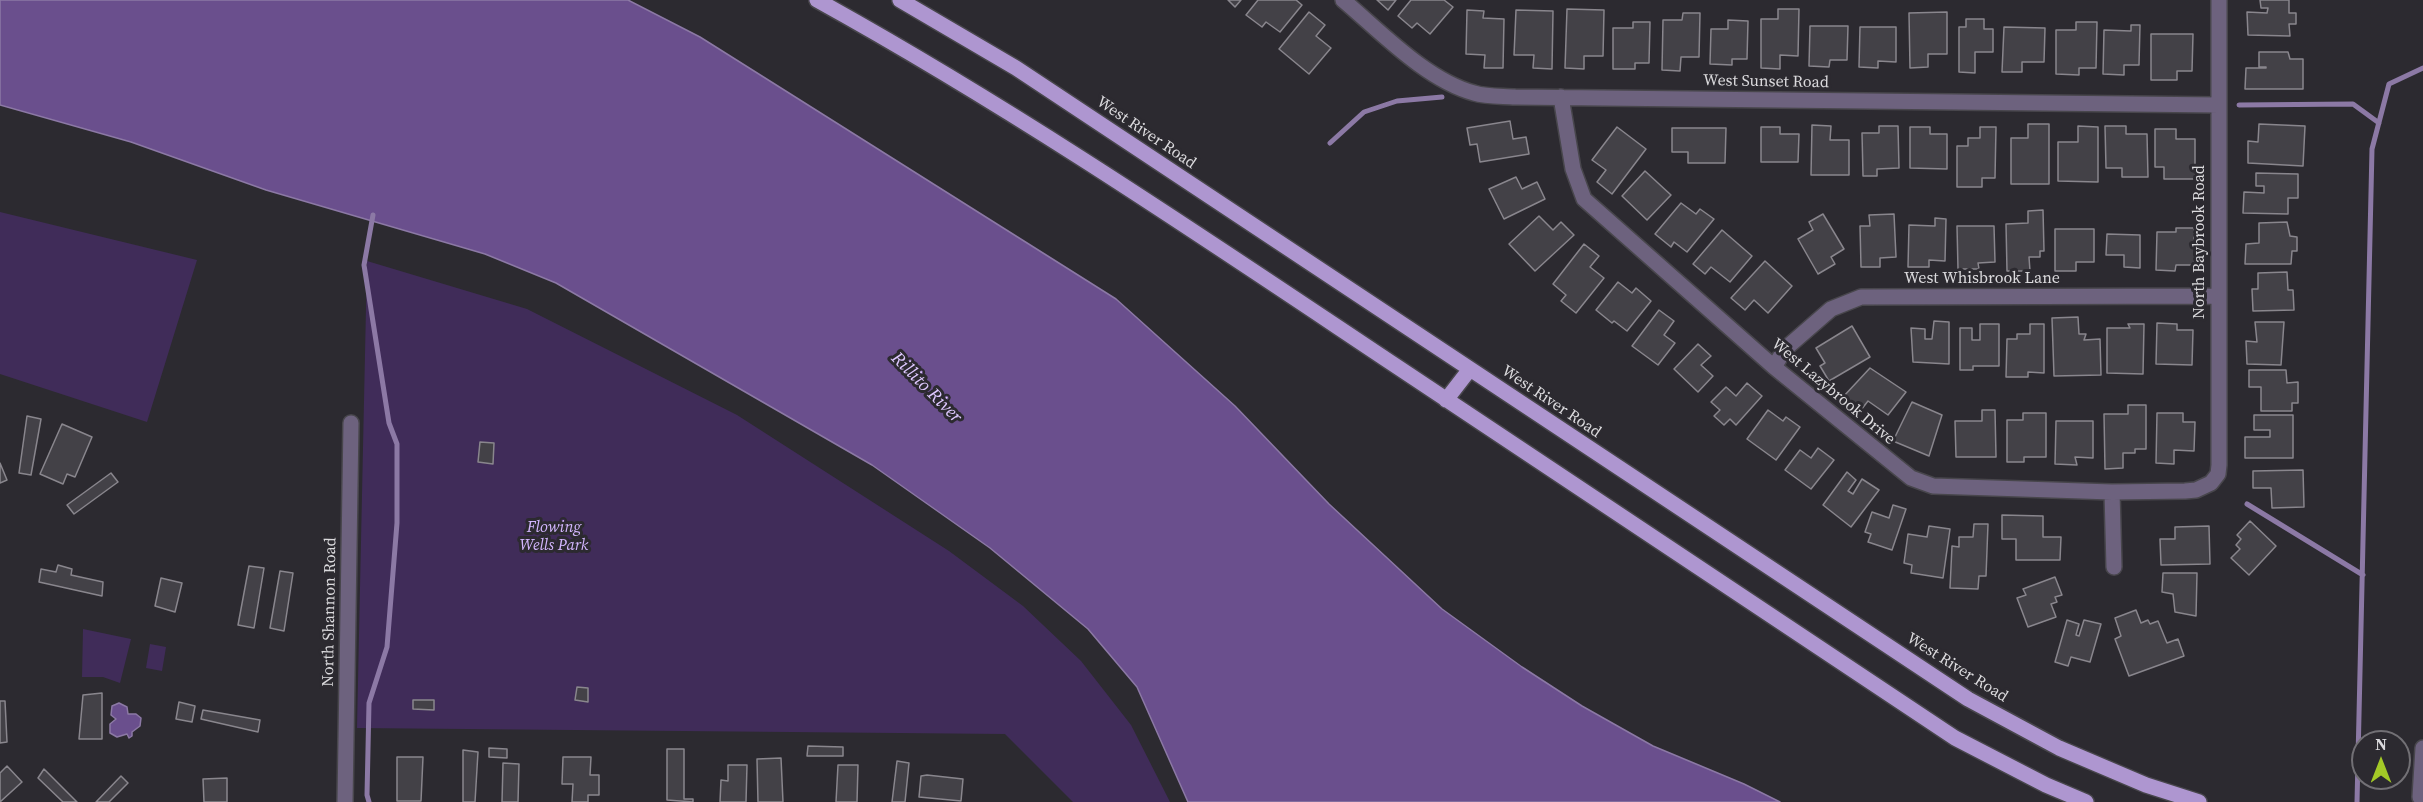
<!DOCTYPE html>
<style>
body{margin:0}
#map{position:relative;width:2423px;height:802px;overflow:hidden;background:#2c2a30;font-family:"Source Serif 4",serif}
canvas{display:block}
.north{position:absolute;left:2351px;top:730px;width:60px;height:60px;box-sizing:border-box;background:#2c2a30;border:2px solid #727075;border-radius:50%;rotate:0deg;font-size:16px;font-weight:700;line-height:24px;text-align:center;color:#dbdadd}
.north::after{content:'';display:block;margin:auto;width:21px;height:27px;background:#a3c927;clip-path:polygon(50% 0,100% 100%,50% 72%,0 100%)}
</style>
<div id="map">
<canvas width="2423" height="802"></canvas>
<div class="north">N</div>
</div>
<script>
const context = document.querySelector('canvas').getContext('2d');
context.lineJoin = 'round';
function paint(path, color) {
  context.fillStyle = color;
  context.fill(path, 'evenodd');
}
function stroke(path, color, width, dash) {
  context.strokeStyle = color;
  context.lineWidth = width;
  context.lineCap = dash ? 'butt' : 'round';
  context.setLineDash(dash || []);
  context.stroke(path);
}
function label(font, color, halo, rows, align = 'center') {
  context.font = font + ' "Source Serif 4",serif';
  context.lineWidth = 6;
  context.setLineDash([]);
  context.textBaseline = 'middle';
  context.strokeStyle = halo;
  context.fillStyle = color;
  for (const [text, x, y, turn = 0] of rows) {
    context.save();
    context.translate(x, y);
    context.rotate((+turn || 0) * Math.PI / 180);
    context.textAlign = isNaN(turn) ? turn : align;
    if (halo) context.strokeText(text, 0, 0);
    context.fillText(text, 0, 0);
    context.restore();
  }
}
paint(new Path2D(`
 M0,212L197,260L147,422L0,374Z
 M367,261L527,309L737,415L949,551L1023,606L1081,661L1131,725L1170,802H1073L1005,734L357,728Z
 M83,629L131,639L120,683L103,677H82Z
 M150,644L166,647L162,671L146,668Z`), '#402c59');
const water = new Path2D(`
 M0,0H628L700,37L1116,299L1235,406L1329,504L1442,609L1522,667L1582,706L1653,746L1744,784L1780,802H1188L1137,687L1088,629L990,548L872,465L556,283L485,254L266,190L131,142L0,105Z
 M119,703L127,707L128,714H136L141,718L140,726L132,732V736L129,738L127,734L117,737L110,733V724L116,719L111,715L112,706Z`);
paint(water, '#6a4f8d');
stroke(water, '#8c79a5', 1.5);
stroke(new Path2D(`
 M2239,105L2353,104L2379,123
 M1330,143L1364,112L1397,101L1442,97
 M2247,504L2363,575
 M369,802L367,795L369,703L387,647L397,523V444L389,423L364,265L373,215
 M2357,802L2372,149L2389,84L2423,68`), '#8c79a5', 5);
const building = new Path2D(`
 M1228,0H1241L1235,7Z
 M1258,0H1296L1302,5L1280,32L1266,22L1262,27L1246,15Z
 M1377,0H1396L1388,10Z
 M1411,0H1444L1453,7L1430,34L1417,23L1412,28L1398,16Z
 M2260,0H2289V13H2296V24H2289L2290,36L2248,35L2247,12L2267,13L2268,8H2261Z
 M1567,9L1604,10L1603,56H1584V69L1565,68Z
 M1778,9H1799L1798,56L1780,55V69L1761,68V19H1778Z
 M1467,10L1484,11L1483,18L1504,19L1503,68H1484L1485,55L1466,54Z
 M1516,10L1553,11L1552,69L1533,68L1534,55H1514Z
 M1309,12L1325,25L1316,36L1331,48L1309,74L1279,49Z
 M1947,12V54H1928V67L1910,68L1909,13Z
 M1683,13H1700L1699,57H1681L1680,71L1662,70L1663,20H1682Z
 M1966,19H1984V29H1993V52H1975V73L1959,72V27H1966Z
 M1728,20L1748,21L1747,59H1732V65L1710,64L1711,29H1728Z
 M1633,22H1650L1649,63H1635V69H1613V28H1633Z
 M2076,22H2097L2096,68H2079V75L2056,74V30H2076Z
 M2131,25H2140L2139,65H2124V75L2103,74L2104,30L2131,31Z
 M1810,26H1848L1847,60H1830L1829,67L1809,66Z
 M1860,27H1896V62L1878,61V68L1859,67Z
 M2004,27L2045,28L2044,62H2022V72H2002Z
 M2151,34H2193L2192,71H2177V80H2151Z
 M2259,52H2288L2290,59H2303V89H2245L2246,68H2266V67H2259Z
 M1510,121L1513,139L1526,137L1529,154L1480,162L1477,144L1470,145L1467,128Z
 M2028,124H2049V184H2011V138H2028Z
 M2259,124L2305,126L2303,166L2248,163V141L2258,142Z
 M1812,125L1831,126L1830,140H1849V175H1811Z
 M1879,126H1898L1899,168L1877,169V176H1863L1862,133H1879Z
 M2078,126L2098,127V182L2058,181V142H2078Z
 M2105,126H2126V134H2147L2148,177H2122V168H2106Z
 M1617,127L1646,149L1612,194L1597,182L1606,170L1592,160Z
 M1761,127H1780V134H1799L1798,162H1761Z
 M1910,127H1930V134H1947V169L1910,168Z
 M1980,127H1996L1995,178H1982V187H1957V146H1968V138H1980Z
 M1672,128H1726L1725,163H1688V152H1672Z
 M2155,129H2176V139H2195V179H2164V167H2155Z
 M1645,171L1671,195L1647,220L1622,196Z
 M2256,173L2298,174V198H2288V214L2243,213L2244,192L2264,193V186H2256Z
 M1516,177L1522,189L1537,182L1545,199L1504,219L1489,189Z
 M1681,203L1696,214L1700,209L1714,219L1687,252L1674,242L1671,247L1655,234Z
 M2043,210L2044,251H2040V257H2029L2030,271H2007L2006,224L2028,223V211Z
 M1823,214L1844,249L1831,257L1835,264L1818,274L1798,239L1813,230L1809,222Z
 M1894,214L1896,257L1880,258V267H1861L1860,226H1870L1869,215Z
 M1539,216L1553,230L1561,222L1574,235L1535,271L1509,244Z
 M1935,218L1946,219L1945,261L1929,260V267H1908L1909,225L1935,226Z
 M2287,222L2290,236L2297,237V251H2292L2291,264H2245L2246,244L2259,243V223Z
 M1957,226H1994L1995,262L1978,263L1979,269H1958Z
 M2176,228H2194V265H2176L2175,271L2156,270L2157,232H2176Z
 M2055,229H2094V262H2076V271H2055Z
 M1722,230L1752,256L1730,282L1711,267L1705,274L1693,264Z
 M2107,234L2140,235V268L2124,267V255H2106Z
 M1584,244L1599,256L1590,267L1604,278L1576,313L1561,301L1566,295L1553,284Z
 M1765,261L1792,286L1768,313L1754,300L1745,310L1731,298Z
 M2287,272L2288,290H2293L2294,310L2253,311L2252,289H2258V273Z
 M1618,282L1632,293L1636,288L1651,301L1627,331L1614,321L1612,323L1596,310Z
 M1659,310L1674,321L1664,335L1675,343L1658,365L1632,346Z
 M2078,317L2079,334H2086L2084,340L2100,339L2101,375L2054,376L2052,318Z
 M1934,321L1949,322V364L1913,362L1911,328L1925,329V339H1932Z
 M2255,322H2284L2281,365L2247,364L2246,341L2257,342Z
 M2157,323L2177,324V330H2193L2192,365L2156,364Z
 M1980,324H1999V366H1973V370H1960V328H1972V340H1980Z
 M2030,324H2044V373L2028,372V377H2006L2007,339H2017V334H2030Z
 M2128,324H2144L2143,374L2107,373V328H2130Z
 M1852,326L1870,357L1829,381L1820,366L1825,363L1816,348Z
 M1698,344L1711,356L1701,365L1713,376L1698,392L1674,369Z
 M1870,368L1906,392L1888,415L1868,401L1861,410L1843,397Z
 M2249,370H2286L2287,383L2298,382V403H2292V411H2261V387H2249Z
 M1747,383L1762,396L1736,425L1730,419L1724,425L1714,416L1720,410L1711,402L1726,387L1736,396Z
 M1912,402L1942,415L1929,456L1893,441Z
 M2128,405H2146V449H2135V453H2123V468L2105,469L2104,414H2128Z
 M1768,410L1783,421L1786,417L1800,427L1776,460L1747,439Z
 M1982,410H1995L1996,457H1956L1955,421H1982Z
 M2023,413H2046V457H2024V462H2007V420H2023Z
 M2157,413H2183V422H2195L2194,451L2174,450V464L2156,463Z
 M2254,415H2293V458H2245V437H2270V430H2254Z
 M27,416L41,419L31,475L19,473Z
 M2056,421H2093V458L2075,457L2077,465L2055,464Z
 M62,424L92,437L75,477L67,474L63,484L40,474Z
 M480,442L494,443L493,464L478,462Z
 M1818,448L1834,460L1811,489L1785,470L1800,450L1811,458Z
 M0,463L7,480L0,483Z
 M2303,470L2304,507L2272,508L2271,488H2253V471Z
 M1847,472L1856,480L1848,491L1853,494L1862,479L1879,490L1851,527L1823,505Z
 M111,473L118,482L74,514L67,505Z
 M1893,505L1906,509L1892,550L1868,542L1871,534L1865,532L1872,512L1889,518Z
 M2002,515L2043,516V537H2061L2060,560H2016V539H2002Z
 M2250,521L2276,546L2249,575L2231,558L2240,549L2236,545L2241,539L2237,535Z
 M1974,524H1988L1986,576H1979L1978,589L1950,588L1952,546L1959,547V537H1973Z
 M1929,526L1950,529L1943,578L1911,573L1912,565L1904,563L1908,534L1927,537Z
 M2209,526L2210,564L2161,565L2160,539H2175V527Z
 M58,565L72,569L71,575L103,582L102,596L39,582L41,569L56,572Z
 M249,566L264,568L254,628L238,625Z
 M280,571L293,573L284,631L270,628Z
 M2163,573H2197L2196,616L2175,612L2173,594L2162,592Z
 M2055,577L2062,595L2055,597L2057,602L2051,604L2056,617L2028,627L2017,598L2026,595L2023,589Z
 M161,578L182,583L175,612L155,606Z
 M2136,610L2141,623L2148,620L2150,624L2158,621L2167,643L2178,639L2184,656L2129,676L2115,639L2121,636L2115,618Z
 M2067,620L2079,624L2076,635L2079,636L2084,620L2101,624L2090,662L2071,657L2068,666L2055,662Z
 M577,687L588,688V702L575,700Z
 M102,693V739H79L83,695Z
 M413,700H434V710L413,709Z
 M0,701H5L7,742L0,743Z
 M179,702L195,706L192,722L176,719Z
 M203,710L260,720L258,732L201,719Z
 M808,746L843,747V756H807Z
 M489,748L507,749V758L489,757Z
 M667,749H684V799H693V802L667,800Z
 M463,750L478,752L475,802H463Z
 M397,757H423L421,801H397Z
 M563,757H591L590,775H599V795H588V802H572L573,784H562Z
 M781,758L783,802H758L757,759Z
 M897,761L909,763L905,802H892Z
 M503,763L519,764L518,802H502Z
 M728,765H747L746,802H720L721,780L728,781Z
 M838,765H858L857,802H836Z
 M7,766L22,782L0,802V773Z
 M44,769L77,802H63L38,778Z
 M927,775L963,779L961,801L919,797L921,776Z
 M121,776L128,783L109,802H96Z
 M227,778V802H204L203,779Z`);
paint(building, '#434147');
stroke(building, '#89868d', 1.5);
const street = new Path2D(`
 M1343,0C1380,31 1426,80 1474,93C1487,97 1502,96 1515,97L2219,105
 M1561,97L1573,169L1584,199L1774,367L1911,478L1933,486L2112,492L2185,491L2196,490L2211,483L2218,474L2219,465V0
 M1774,367L1785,349L1831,309L1861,297L2218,296
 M2112,492L2114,567
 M2420,797L2423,748
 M345,802L351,423`);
const primary = new Path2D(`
 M817,0C1016,110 1204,238 1393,364C1580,490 1768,614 1955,738L2046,785L2086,802
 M900,0L1016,68L1968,699L2059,748L2146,785L2199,802
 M1446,400L1470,369`);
stroke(street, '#48464c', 18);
stroke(primary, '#48464c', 18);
stroke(street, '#6d627e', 15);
stroke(primary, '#ae96d0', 15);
label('16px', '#dbdadd', '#2c2a30', [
 ["West Sunset Road",1766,82,1],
 ["West River Road",1146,133,34],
 ["North Baybrook Road",2200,242,-90],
 ["West Whisbrook Lane",1982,279],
 ["West Lazybrook Drive",1833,392,40],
 ["West River Road",1551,402,34],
 ["North Shannon Road",330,612,-89],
 ["West River Road",1957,668,32]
]);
label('italic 16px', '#d3b6fe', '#2c2a30', [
 ["Flowing",554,528],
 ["Wells Park",554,546]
]);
label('italic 18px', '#dec8ff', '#2c2a30', [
 ["Rillito River",926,388,45]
]);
</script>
